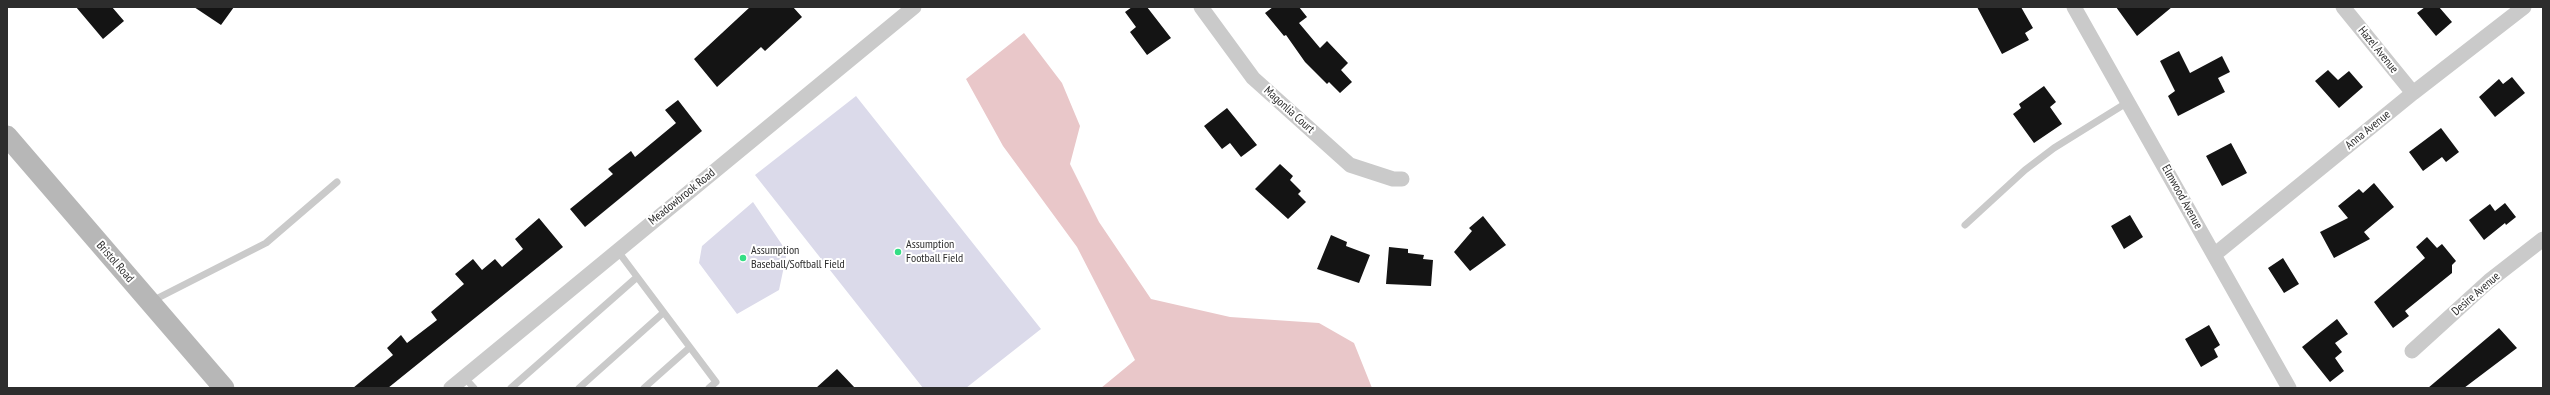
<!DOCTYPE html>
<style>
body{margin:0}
#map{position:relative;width:2550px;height:395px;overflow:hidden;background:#fff;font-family:"PT Sans Narrow",sans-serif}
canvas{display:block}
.frame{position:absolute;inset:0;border:8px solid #2d2d2d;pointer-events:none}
</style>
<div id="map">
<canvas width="2550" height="395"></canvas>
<div class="frame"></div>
</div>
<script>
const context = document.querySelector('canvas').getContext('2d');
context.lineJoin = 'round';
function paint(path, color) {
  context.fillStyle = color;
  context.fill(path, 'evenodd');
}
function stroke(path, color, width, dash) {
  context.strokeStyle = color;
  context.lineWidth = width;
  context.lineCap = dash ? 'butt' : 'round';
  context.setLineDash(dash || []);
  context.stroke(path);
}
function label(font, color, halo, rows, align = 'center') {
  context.font = font + ' "PT Sans Narrow",sans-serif';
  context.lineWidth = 4;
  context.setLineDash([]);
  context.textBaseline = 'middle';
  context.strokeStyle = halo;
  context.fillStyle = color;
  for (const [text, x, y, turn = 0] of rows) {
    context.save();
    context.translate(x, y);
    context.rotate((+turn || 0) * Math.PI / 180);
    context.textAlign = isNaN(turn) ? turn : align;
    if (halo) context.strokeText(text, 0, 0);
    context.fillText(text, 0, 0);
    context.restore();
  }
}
paint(new Path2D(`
 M856,96L1041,329L966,388H923L755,175Z
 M753,202L787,252L779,290L737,314L699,263L702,246Z`), '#dbdaea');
paint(new Path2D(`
 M1024,33L1062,83L1080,126L1070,164L1099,222L1151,299L1230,317L1319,323L1354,343L1372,388H1101L1135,360L1077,247L1003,146L966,79Z`), '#e9c7c9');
paint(new Path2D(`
 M76,7H112L124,21L103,39Z
 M194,7H234L221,25Z
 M750,7H793L802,17L765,51L761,47L717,87L694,59Z
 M1132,7H1147L1171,38L1147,55L1130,32L1136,27L1125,12Z
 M1273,7H1299L1307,17L1299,23L1320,48L1327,41L1348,63L1341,70L1352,82L1340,93L1329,82L1327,84L1305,62L1286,35L1284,36L1265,13Z
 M1977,7H2021L2033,28L2025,33L2029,40L2002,54Z
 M2116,7H2172L2137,36Z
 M2425,7H2439L2452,22L2436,36L2417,13Z
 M2179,51L2190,73L2222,56L2230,72L2218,78L2225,92L2178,116L2168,96L2175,91L2160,61Z
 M2328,70L2338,80L2349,71L2363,87L2339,108L2315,81Z
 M2512,77L2525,93L2495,117L2479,97L2499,79L2503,84Z
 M2044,86L2056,102L2050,107L2062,124L2034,143L2013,114L2021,108L2019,104Z
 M678,100L702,131L585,227L570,209L613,174L608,169L631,151L635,157L676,123L665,110Z
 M1227,108L1257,145L1241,157L1230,143L1222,149L1204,126Z
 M2441,128L2459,152L2446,162L2442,157L2423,171L2409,152Z
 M2231,143L2247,173L2222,186L2206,156Z
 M1280,164L1293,176L1290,180L1301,191L1298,194L1306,202L1288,219L1255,189Z
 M2374,183L2394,207L2364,232L2370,239L2334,258L2320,232L2348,218L2338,206L2359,189L2363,193Z
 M2505,203L2516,217L2506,225L2505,223L2484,240L2469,220L2490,204L2495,211Z
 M2130,215L2143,237L2124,249L2111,226Z
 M1483,216L1506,245L1470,271L1454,252L1472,231L1469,228Z
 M539,218L563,247L388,388H353L393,355L387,348L401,335L407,343L437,320L431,312L464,284L455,274L473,259L482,270L495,259L502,267L523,249L515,239Z
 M1331,235L1347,242L1346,246L1370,255L1359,283L1317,269Z
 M2427,237L2437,248L2442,244L2456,261L2452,265V273L2405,311L2409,316L2393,328L2374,302L2425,258L2416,247Z
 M1389,247L1408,249V253L1424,255L1423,259L1433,260L1431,286L1386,284Z
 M2283,258L2299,284L2284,293L2268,268Z
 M2337,319L2348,334L2335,343L2342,352L2335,358L2344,371L2330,382L2302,347Z
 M2209,325L2220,345L2214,349L2218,357L2201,367L2185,339Z
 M2499,328L2517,348L2464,388H2428Z
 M837,369L855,388H816Z`), '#141414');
stroke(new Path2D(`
 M1965,225L2025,170L2054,148L2128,102
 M617,250L716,382L709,388
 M152,301L266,243L337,182
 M464,377L474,388
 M511,388L636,278
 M579,388L663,313
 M644,388L689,348`), '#cacaca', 7);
stroke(new Path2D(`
 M1201,7L1253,78L1350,165L1393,179H1402
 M2074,7L2289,388
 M2343,7L2413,93
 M2214,255L2413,93L2524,7
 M2412,351L2489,281L2543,239
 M451,388L914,7`), '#cacaca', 15);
stroke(new Path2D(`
 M7,136L224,388`), '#b7b7b7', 21);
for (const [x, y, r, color] of [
 [898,252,4,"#34de85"],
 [743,258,4,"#34de85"]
]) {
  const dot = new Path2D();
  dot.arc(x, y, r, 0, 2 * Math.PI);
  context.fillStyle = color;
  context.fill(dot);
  stroke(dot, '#fff', 1.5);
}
label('12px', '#2d2d2d', '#fff', [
 ["Hazel Avenue",2378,50,51],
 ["Magonlia Court",1289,110,42],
 ["Anna Avenue",2368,130,-39],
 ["Meadowbrook Road",682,197,-39],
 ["Elmwood Avenue",2182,197,61],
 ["Bristol Road",115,262,49],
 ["Desire Avenue",2476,294,-41]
]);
label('12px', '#2d2d2d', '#fff', [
 ["Assumption",906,245],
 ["Football Field",906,259],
 ["Assumption",751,251],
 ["Baseball/Softball Field",751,265]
], 'left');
</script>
